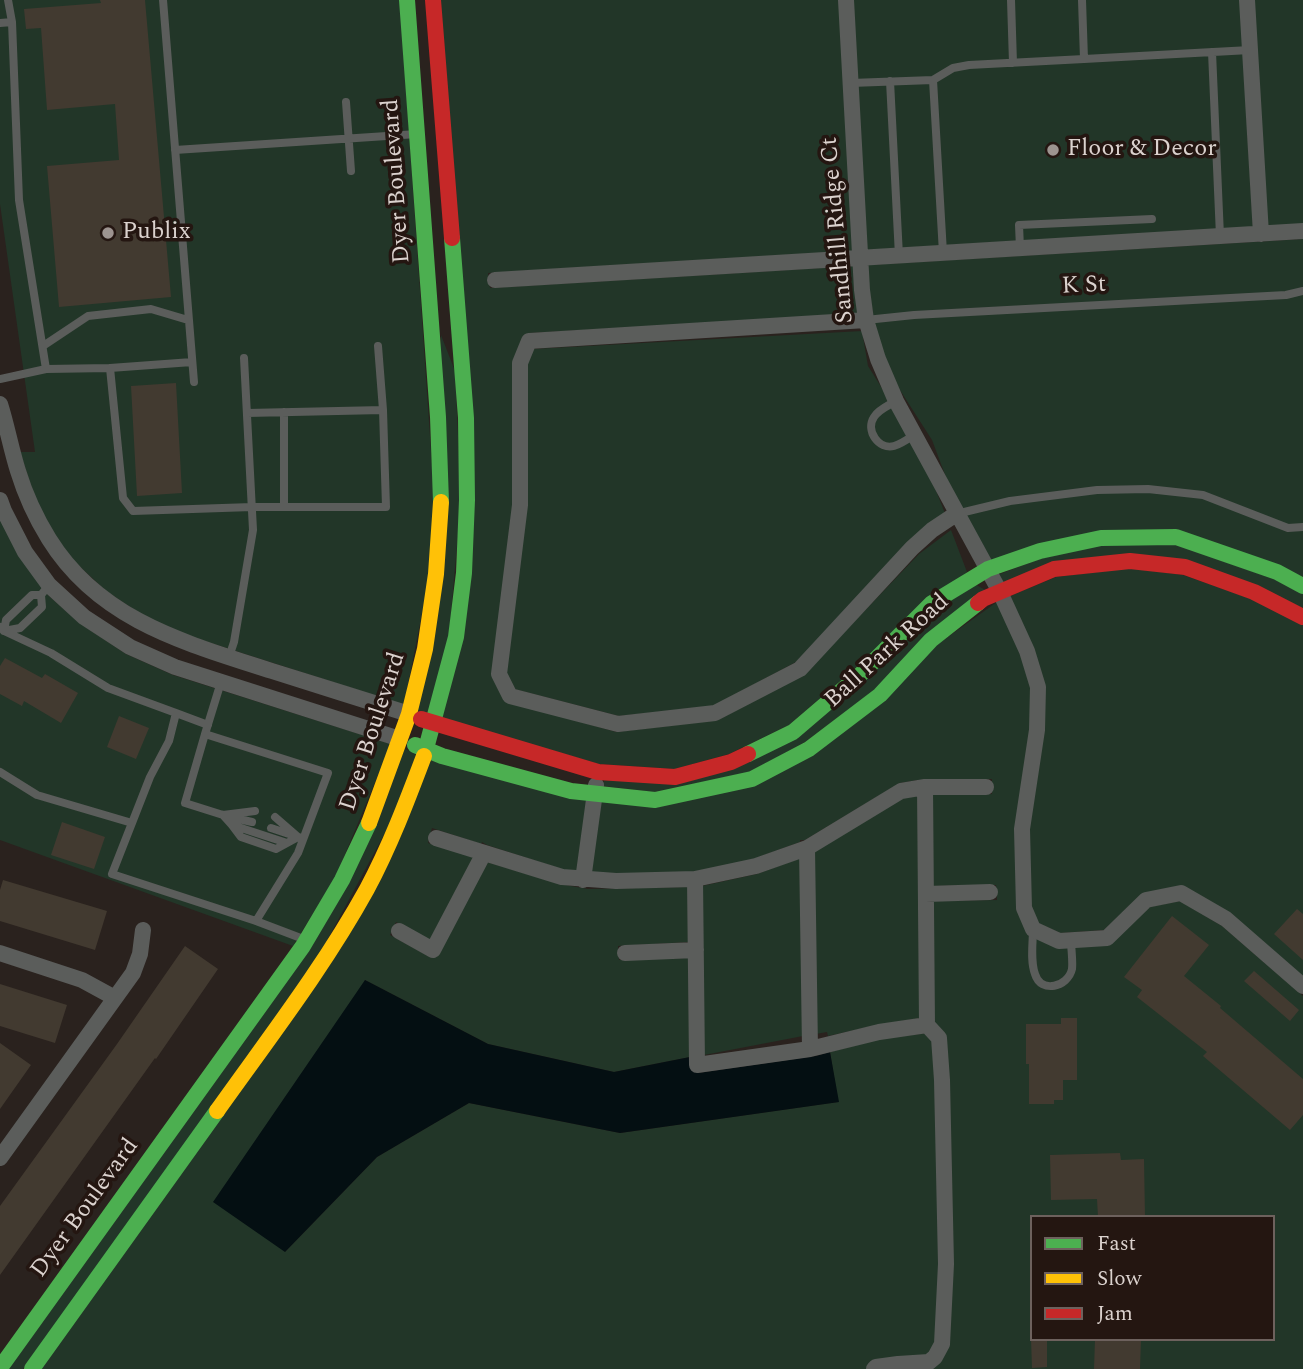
<!DOCTYPE html>
<style>
body{margin:0}
#map{position:relative;width:1303px;height:1369px;overflow:hidden;background:#2a221e;font-family:Spectral,serif}
canvas{display:block}
.legend{position:absolute;left:1030px;top:1215px;width:245px;height:126px;box-sizing:border-box;background:#241611;border:2px solid #6d615d;margin:0;padding:9px 12px;list-style:none;font-size:21px;color:#dbd2ce}
.legend li{display:flex;align-items:center;gap:14px;height:35px}
.legend b{width:35px;border:2px solid #6d615d}
</style>
<div id="map">
<canvas width="1303" height="1369"></canvas>
<ul class="legend">
<li><b style="height:9px;background:#4caf50"></b>Fast</li>
<li><b style="height:9px;background:#ffc107"></b>Slow</li>
<li><b style="height:9px;background:#c62828"></b>Jam</li>
</ul>
</div>
<script>
const context = document.querySelector('canvas').getContext('2d');
context.lineJoin = 'round';
function paint(path, color) {
  context.fillStyle = color;
  context.fill(path, 'evenodd');
}
function stroke(path, color, width, dash) {
  context.strokeStyle = color;
  context.lineWidth = width;
  context.lineCap = dash ? 'butt' : 'round';
  context.setLineDash(dash || []);
  context.stroke(path);
}
function label(font, color, halo, rows, align = 'center') {
  context.font = font + ' Spectral,serif';
  context.lineWidth = 7;
  context.setLineDash([]);
  context.textBaseline = 'middle';
  context.strokeStyle = halo;
  context.fillStyle = color;
  for (const [text, x, y, turn = 0] of rows) {
    context.save();
    context.translate(x, y);
    context.rotate((+turn || 0) * Math.PI / 180);
    context.textAlign = isNaN(turn) ? turn : align;
    if (halo) context.strokeText(text, 0, 0);
    context.fillText(text, 0, 0);
    context.restore();
  }
}
paint(new Path2D(`
 M0,0H400L435,509L430,573L404,705L183,634L144,616L106,591L75,562L54,535L35,498L20,452H35L0,204Z
 M440,0H839L853,251L488,273L490,288L854,266L859,315L529,333L514,505L504,700L616,732L718,720L804,674L919,554L951,530L967,572L789,725L729,754L675,769L599,764L442,719L470,574Z
 M853,0H1240L1253,227L867,250Z
 M1254,0H1303V224L1267,226Z
 M1303,239V577L1175,529L979,565L932,440L880,359L869,289L868,265Z
 M862,331L868,366L919,447L946,516L796,662L714,706L619,716L514,689L506,672L527,364L533,349Z
 M441,335L455,371L461,500L449,636L429,714L417,710L432,651Z
 M0,519L19,556L48,595L81,624L126,654L173,675L391,744L336,876L293,946L0,840Z
 M1175,544L1274,579L1303,594V608L1187,560L1001,583L992,577L1042,558L1102,545Z
 M1130,568L1183,575L1252,599L1303,625V976L1180,886L1142,894L1104,930L1060,933L1038,923L1031,906L1029,830L1043,731L1010,596L1056,577Z
 M975,584L985,590L876,689L805,742L750,772L654,792L603,786L604,780L733,769L936,610Z
 M997,602L1021,654L1031,689L1027,932L1107,946L1149,907L1180,901L1222,926L1303,996V1369H40L328,968L430,759L587,800L578,872L564,870L487,845L482,842L481,844L432,828L428,843L474,857L430,940L396,922L390,935L430,957L487,862L560,884L588,889L689,887V942L618,946L619,960L689,958L690,1057L614,1072L488,1044L365,980L285,1252L377,1157L469,1103L620,1133L838,1102L830,1052L880,1039L928,1033L932,901L997,900L996,885L932,886L931,795L992,794V779L918,780L900,783L805,840H800V842L754,859L695,872L616,874L591,873L601,802L755,786L935,646ZM1032,1217H1273V1339H1032Z
 M404,749L417,753L393,818L317,959L23,1369H8L308,950Z
 M918,796L920,1018L878,1025L828,1036L827,1032L816,1034L814,852L903,798Z
 M800,858L803,1036L704,1055L702,886L757,874Z`), '#223628');
paint(new Path2D(`
 M365,980L488,1044L614,1072L690,1057V1065L698,1073L816,1056L830,1052L839,1102L620,1133L469,1103L377,1157L285,1252L213,1202Z`), '#040f12');
paint(new Path2D(`
 M100,0H145L171,297L59,307L47,166L119,160L115,104L47,110L41,28L26,29L24,9L101,3Z
 M176,383L182,493L137,496L131,386Z
 M5,658L42,678L45,674L78,693L61,723L24,701L22,706L0,694V666Z
 M119,716L149,728L136,759L107,747Z
 M62,822L105,837L94,869L51,855Z
 M3,880L107,911L95,950L0,921V890Z
 M1297,909L1303,914V960L1274,934Z
 M1172,916L1209,945L1184,976L1221,1006L1220,1008L1303,1079V1115L1290,1130L1203,1056L1207,1052L1137,997L1142,990L1124,977Z
 M185,946L218,969L156,1059L155,1058L0,1275V1206L117,1044Z
 M1254,971L1299,1010L1290,1021L1244,981Z
 M0,984L67,1005L55,1043L0,1026Z
 M1061,1018H1077V1080H1063V1100H1054V1104H1029V1064H1026V1024H1061Z
 M0,1043L31,1065L0,1109Z
 M1120,1153L1121,1160L1144,1159L1145,1217H1098L1097,1199L1051,1200L1050,1155Z
 M1031,1339H1047V1367L1032,1368Z
 M1095,1339H1141L1140,1369H1094Z`), '#423a30');
stroke(new Path2D(`
 M8,0L12,22
 M163,0L194,382
 M1011,0L1013,63
 M1082,0L1084,59L1250,50
 M0,23L12,22L19,200L46,369
 M1212,52L1220,236
 M933,80L943,253
 M890,81L899,256
 M851,83L933,80L953,68L969,65L1084,59
 M346,102L351,171
 M175,150L417,134
 M1020,248L1019,225L1152,219
 M866,320L914,315L1286,295L1303,291
 M43,346L88,316L151,309L188,320
 M110,368L192,362
 M0,379L46,369L110,368L123,498L133,511L252,507H386L383,410
 M896,401C888,406 879,409 874,417C865,431 879,450 894,446C901,444 908,439 914,435
 M247,413L383,410L378,346
 M284,507V412
 M956,514L1010,501L1097,490L1148,489L1203,495L1288,528L1303,527
 M0,627L4,631L51,653L108,688L176,713L169,741L150,777L112,874L256,921L306,940
 M4,631L20,628L42,607L41,595L49,585
 M4,631L6,620L32,595H41
 M229,657L234,642L253,530L244,358
 M221,682L205,734L328,773L298,853L256,921
 M176,713L208,725
 M205,734L185,803L223,815L255,811
 M0,772L37,795L132,823
 M223,815L232,825L287,843L298,837
 M230,817L252,822
 M275,817L298,837L303,838
 M232,825L241,837L276,849L287,843
 M271,828L292,835
 M1033,929C1033,942 1030,961 1035,974C1041,994 1068,987 1072,969C1073,960 1071,949 1071,940`), '#5b5d5b', 8);
stroke(new Path2D(`
 M846,0L862,290L866,320L878,359L896,401L1000,592L1027,651L1038,687L1037,730L1022,829L1024,908L1033,929L1059,941L1107,938L1146,900L1181,893L1226,919L1303,986
 M1247,0L1261,234
 M495,280L1303,231
 M866,320L529,341L520,363V505L499,674L510,696L618,724L715,713L800,669L912,548L932,530L956,514
 M0,404C7,426 11,449 18,471C25,494 36,518 49,539C100,621 186,643 272,671C318,685 363,700 409,714
 M0,500L4,511L25,552L49,585L84,617L130,647L175,667L400,739
 M436,838L562,877L616,881L695,879L756,866L807,848L901,791L925,787H986
 M807,848L810,1049
 M695,879L697,1065L810,1049L879,1032L927,1025L925,787
 M583,880L596,785
 M926,894L990,892
 M399,931L433,950L484,853
 M0,953L82,980L115,998
 M625,953L696,950
 M0,1158L133,973L140,954L143,930
 M874,1369L876,1367L898,1364L929,1362L935,1357L942,1344L946,1264L942,1080L939,1038L927,1025`), '#5b5d5b', 16);
stroke(new Path2D(`
 M407,0L438,417L441,502
 M415,745L442,756L571,791L655,800L752,779L809,749L880,695L931,640L978,603
 M748,754L793,732L862,673L932,603L988,569L1040,551L1101,538L1176,537L1277,572L1303,586
 M424,756L456,637L464,573L467,500L466,418L452,238
 M0,1368L303,946L342,880L369,823
 M32,1369L217,1111`), '#4caf50', 16);
stroke(new Path2D(`
 M369,823L409,714L425,649L436,574L441,502
 M217,1111C269,1038 324,967 367,889C390,846 407,801 424,756`), '#ffc107', 16);
stroke(new Path2D(`
 M433,0L452,238
 M978,603L983,599L1054,569L1130,561L1185,567L1254,592L1303,617
 M421,719L598,772L675,777L731,762L748,754`), '#c62828', 16);
for (const [x, y, r, color] of [
 [1053,150,7,"#9d9490"],
 [108,233,7,"#9d9490"]
]) {
  const dot = new Path2D();
  dot.arc(x, y, r, 0, 2 * Math.PI);
  context.fillStyle = color;
  context.fill(dot);
  stroke(dot, '#241611', 2.5);
}
label('24px', '#dbd2ce', '#241611', [
 ["Floor & Decor",1067,150],
 ["Publix",122,233]
], 'left');
label('24px', '#dbd2ce', '#241611', [
 ["Dyer Boulevard",398,181,-94],
 ["Sandhill Ridge Ct",839,230,-95],
 ["K St",1084,287,-3],
 ["Ball Park Road",888,652,-42],
 ["Dyer Boulevard",374,732,-72],
 ["Dyer Boulevard",86,1209,-54]
]);
</script>
